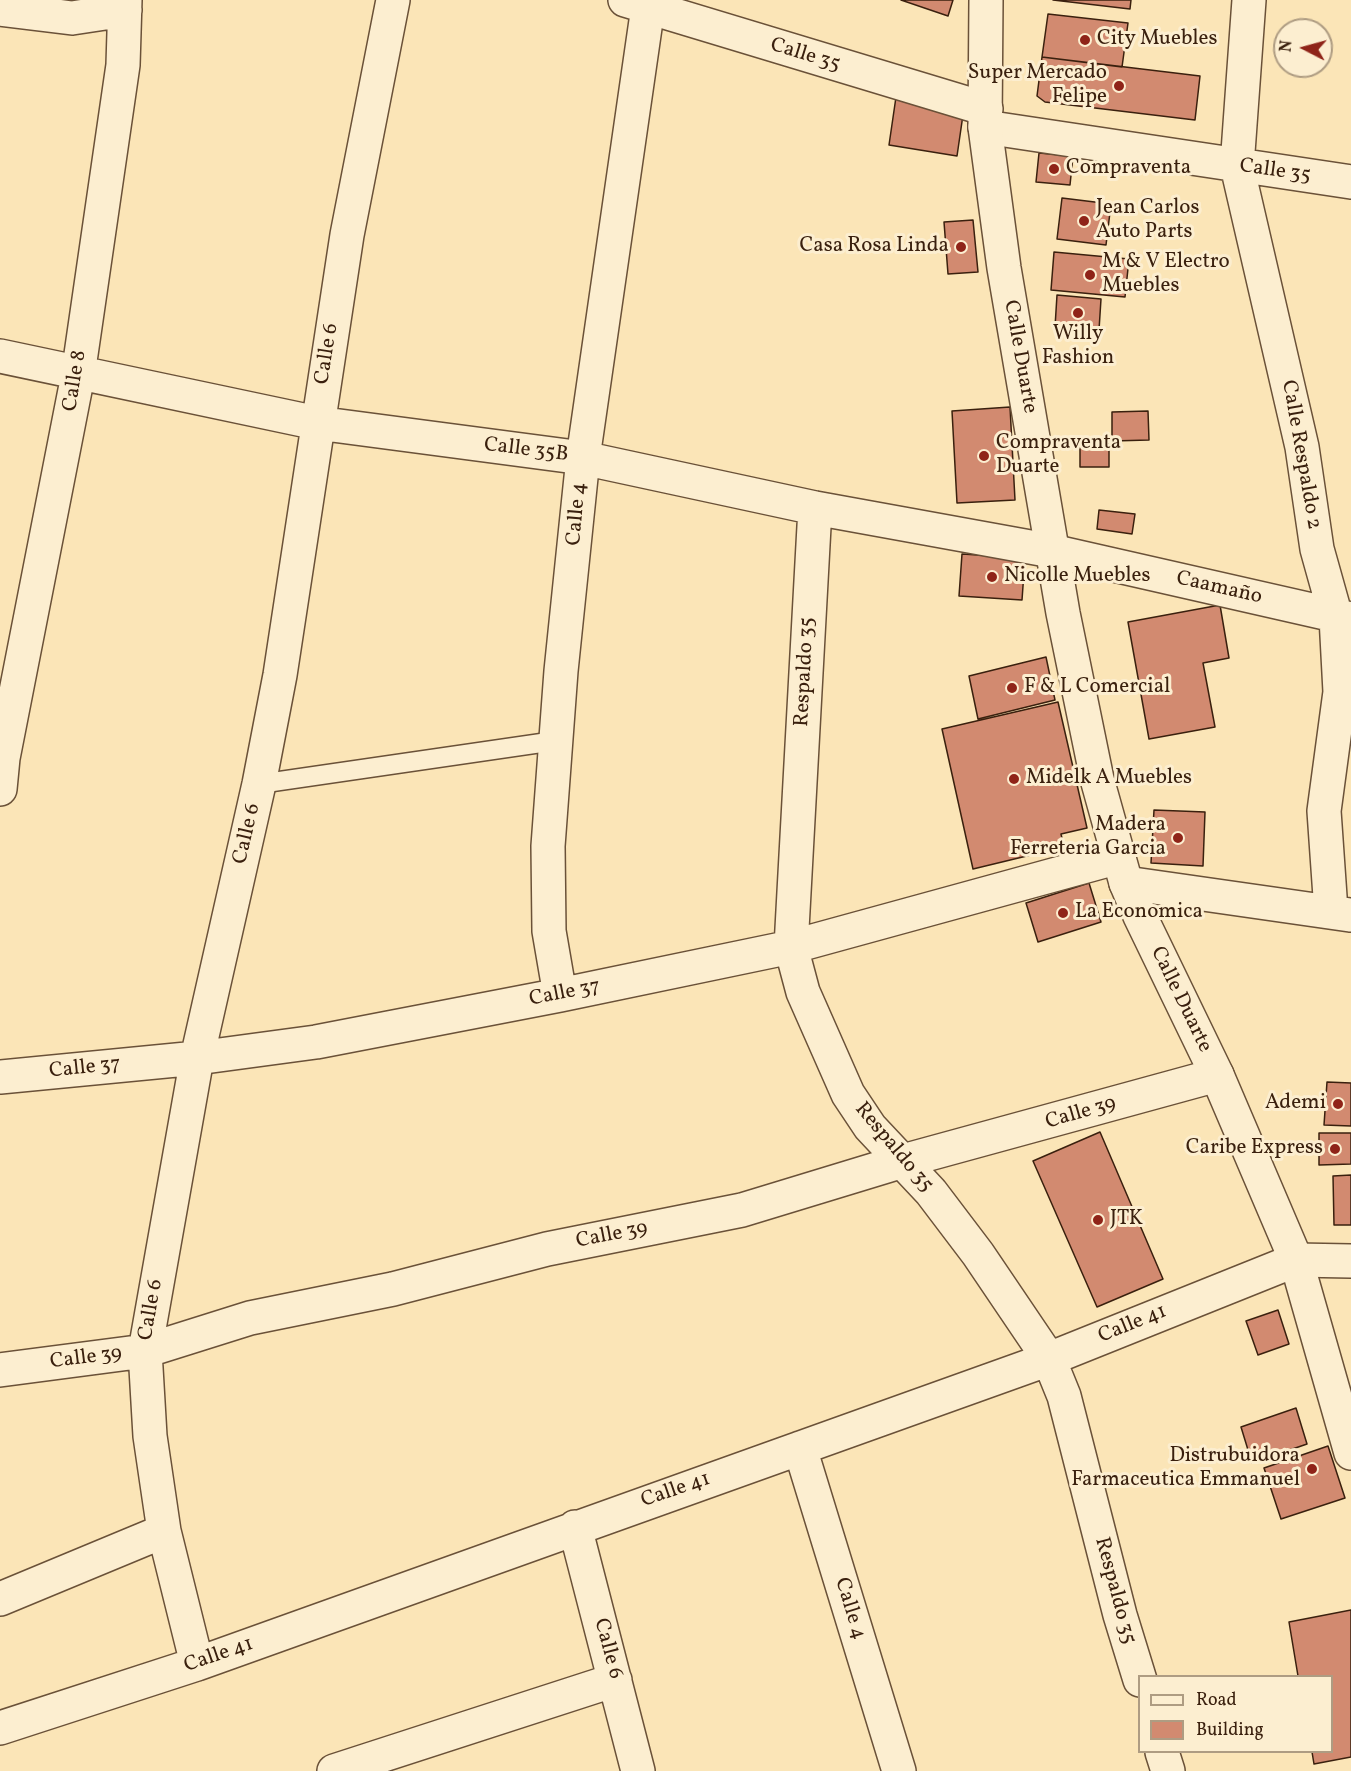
<!DOCTYPE html>
<meta charset="utf-8">
<style>
body{margin:0}
#map{position:relative;width:1351px;height:1771px;overflow:hidden;background:#fbe5b7;font-family:Vollkorn,serif}
canvas{display:block}
.legend{position:absolute;left:1138px;top:1675px;width:195px;height:78px;box-sizing:border-box;background:#fceed0;border:2px solid #ae9c82;margin:0;padding:8px 10px;list-style:none;font-size:18px;color:#3a200e}
.legend li{display:flex;align-items:center;gap:12px;height:30px}
.legend b{width:30px;border:2px solid #ae9c82}
.north{position:absolute;left:1273px;top:18px;width:60px;height:60px;box-sizing:border-box;background:#fceed0;border:2px solid #ae9c82;border-radius:50%;rotate:276deg;font-size:16px;font-weight:700;line-height:24px;text-align:center;color:#3a200e}
.north::after{content:'';display:block;margin:auto;width:21px;height:27px;background:#8f2418;clip-path:polygon(50% 0,100% 100%,50% 72%,0 100%)}
</style>
<div id="map">
<canvas width="1351" height="1771"></canvas>
<ul class="legend">
<li><b style="height:8px;background:#fceed0"></b>Road</li>
<li><b style="height:16px;background:#d28a70"></b>Building</li>
</ul>
<div class="north">N</div>
</div>
<script>
const context = document.querySelector('canvas').getContext('2d');
context.lineJoin = 'round';
function paint(path, color) {
  context.fillStyle = color;
  context.fill(path, 'evenodd');
}
function stroke(path, color, width, dash) {
  context.strokeStyle = color;
  context.lineWidth = width;
  context.lineCap = dash ? 'butt' : 'round';
  context.setLineDash(dash || []);
  context.stroke(path);
}
function label(font, color, halo, rows, align = 'center') {
  context.font = font + ' Vollkorn,serif';
  context.lineWidth = 6;
  context.setLineDash([]);
  context.textBaseline = 'middle';
  context.strokeStyle = halo;
  context.fillStyle = color;
  for (const [text, x, y, turn = 0] of rows) {
    context.save();
    context.translate(x, y);
    context.rotate((+turn || 0) * Math.PI / 180);
    context.textAlign = isNaN(turn) ? turn : align;
    if (halo) context.strokeText(text, 0, 0);
    context.fillText(text, 0, 0);
    context.restore();
  }
}
const building = new Path2D(`
 M901,0H953L948,16Z
 M1053,0H1131L1130,9Z
 M1048,14L1128,23L1122,67L1042,57Z
 M1042,57L1200,76L1195,120L1045,102L1037,96Z
 M896,97L964,108L957,156L889,145Z
 M1039,153L1073,156L1070,185L1036,182Z
 M1062,198L1111,204L1106,245L1057,239Z
 M973,220L978,272L948,274L944,222Z
 M1054,252L1129,259L1125,297L1051,290Z
 M1057,295L1101,299L1099,330L1055,327Z
 M1010,407L1015,500L957,503L952,411Z
 M1148,411L1149,440L1112,441V412Z
 M1109,443V467H1080V444Z
 M1099,510L1135,514L1132,534L1097,529Z
 M962,554L1025,558L1022,600L959,596Z
 M1220,605L1229,658L1203,663L1215,727L1149,739L1128,622Z
 M1046,657L1055,700L978,719L969,676Z
 M1058,702L1087,828L1061,834L1064,847L973,869L942,729Z
 M1154,810L1205,812L1203,866L1151,863Z
 M1089,883L1101,922L1038,942L1026,903Z
 M1327,1082L1351,1083V1126L1324,1125Z
 M1100,1132L1163,1279L1097,1307L1033,1161Z
 M1319,1133H1351V1164L1319,1165Z
 M1351,1175V1225H1334L1333,1176Z
 M1278,1310L1289,1344L1258,1355L1246,1321Z
 M1296,1408L1307,1444L1252,1463L1241,1427Z
 M1328,1446L1345,1498L1281,1519L1264,1468Z
 M1351,1610V1757L1314,1764L1312,1752H1332V1676H1298L1289,1622Z`);
paint(building, '#d28a70');
stroke(building, '#3a200e', 1.5);
const service = new Path2D(`
 M259,784L555,741`);
const minor = new Path2D(`
 M625,0L986,109
 M1249,0L1237,166L1302,447L1317,549L1336,617L1340,692L1324,811L1331,911
 M0,9L72,18L125,10
 M985,127L1351,182
 M0,356L317,423L583,458L815,508L1052,551L1351,619
 M815,508L791,947L803,992L848,1094L870,1127L931,1192L978,1254L1049,1359L1064,1396L1120,1615L1140,1680
 M0,789L3,758L78,375L123,65L125,0
 M1126,883L1350,915
 M560,995L549,931L548,846L561,671L583,458L649,0
 M0,1077L197,1058L316,1042L560,995L791,947L1119,857
 M0,1370L145,1351L250,1318L393,1289L547,1249L742,1210L903,1161L1217,1075
 M800,1448L899,1771
 M575,1527L638,1771
 M0,1599L164,1531
 M197,1664L164,1531L150,1436L145,1351L197,1058L259,784L280,675L347,235L393,0
 M0,1728L197,1664L1049,1359L1296,1260L1351,1261
 M1162,1752L1168,1771
 M334,1771L615,1680`);
const tertiary = new Path2D(`
 M986,0L985,127L1004,268L1063,613L1097,779L1126,883L1140,916L1217,1075L1296,1260L1351,1453`);
stroke(service, '#6a5138', 21);
stroke(minor, '#6a5138', 36);
stroke(tertiary, '#6a5138', 36);
stroke(service, '#fceed0', 18);
stroke(minor, '#fceed0', 33);
stroke(tertiary, '#fceed0', 33);
for (const [x, y, r, color] of [
 [1085,40,6,"#8f2418"],
 [1119,86,6,"#8f2418"],
 [1054,169,6,"#8f2418"],
 [1084,221,6,"#8f2418"],
 [961,247,6,"#8f2418"],
 [1090,275,6,"#8f2418"],
 [1078,313,6,"#8f2418"],
 [984,456,6,"#8f2418"],
 [992,577,6,"#8f2418"],
 [1012,688,6,"#8f2418"],
 [1014,779,6,"#8f2418"],
 [1178,838,6,"#8f2418"],
 [1063,913,6,"#8f2418"],
 [1338,1104,6,"#8f2418"],
 [1335,1149,6,"#8f2418"],
 [1098,1220,6,"#8f2418"],
 [1312,1469,6,"#8f2418"]
]) {
  const dot = new Path2D();
  dot.arc(x, y, r, 0, 2 * Math.PI);
  context.fillStyle = color;
  context.fill(dot);
  stroke(dot, '#fceed0', 2);
}
label('21px', '#3a200e', '#fceed0', [
 ["City Muebles",1097,40],
 ["Super Mercado",1107,74,"right"],
 ["Felipe",1107,98,"right"],
 ["Compraventa",1066,169],
 ["Jean Carlos",1096,209],
 ["Auto Parts",1096,233],
 ["Casa Rosa Linda",949,247,"right"],
 ["M & V Electro",1102,263],
 ["Muebles",1102,287],
 ["Willy",1078,335,"center"],
 ["Fashion",1078,359,"center"],
 ["Compraventa",996,444],
 ["Duarte",996,468],
 ["Nicolle Muebles",1004,577],
 ["F & L Comercial",1024,688],
 ["Midelk A Muebles",1026,779],
 ["Madera",1166,826,"right"],
 ["Ferreteria Garcia",1166,850,"right"],
 ["La Economica",1075,913],
 ["Ademi",1326,1104,"right"],
 ["Caribe Express",1323,1149,"right"],
 ["JTK",1110,1220],
 ["Distrubuidora",1300,1457,"right"],
 ["Farmaceutica Emmanuel",1300,1481,"right"]
], 'left');
label('21px', '#3a200e', '#fceed0', [
 ["Calle 35",805,56,17],
 ["Calle 35",1275,172,8],
 ["Calle 6",328,354,-81],
 ["Calle Duarte",1019,357,80],
 ["Calle 8",76,381,-81],
 ["Calle 35B",526,451,7],
 ["Calle Respaldo 2",1300,455,80],
 ["Calle 4",578,514,-85],
 ["Caamaño",1219,589,13],
 ["Respaldo 35",806,672,-87],
 ["Calle 6",248,834,-77],
 ["Calle 37",565,994,-11],
 ["Calle Duarte",1180,1000,64],
 ["Calle 37",85,1069,-6],
 ["Calle 39",1081,1114,-16],
 ["Respaldo 35",893,1148,50],
 ["Calle 39",612,1236,-11],
 ["Calle 6",152,1310,-80],
 ["Calle 41",1133,1325,-22],
 ["Calle 39",86,1359,-7],
 ["Calle 41",676,1491,-19],
 ["Respaldo 35",1114,1591,75],
 ["Calle 4",849,1609,73],
 ["Calle 6",607,1649,75],
 ["Calle 41",219,1656,-19]
]);
</script>
